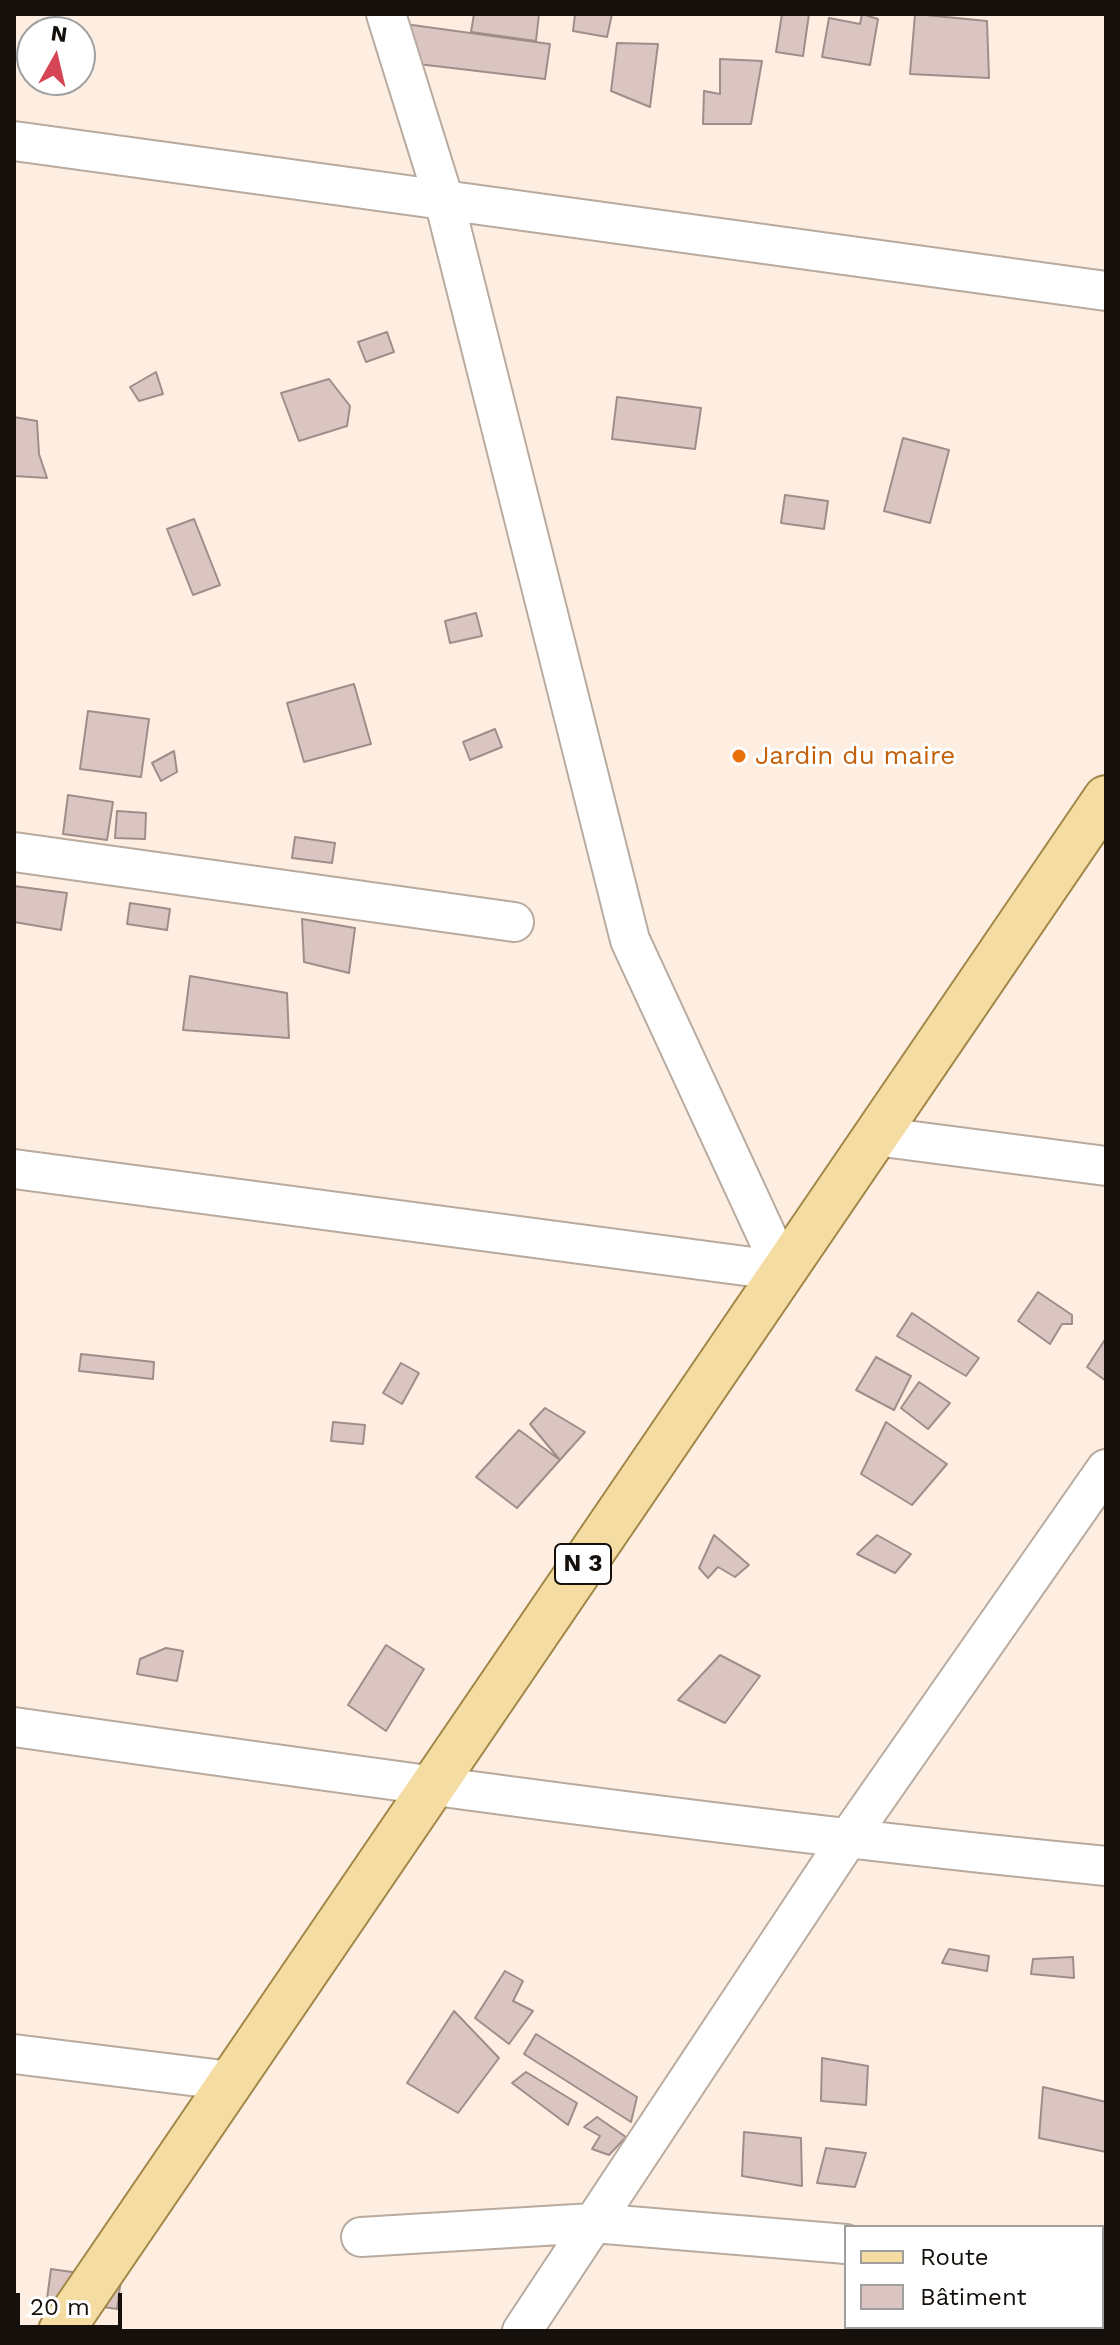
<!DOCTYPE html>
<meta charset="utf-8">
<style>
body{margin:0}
#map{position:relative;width:1120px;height:2345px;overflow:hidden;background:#feeee1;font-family:"Work Sans",sans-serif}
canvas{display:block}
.frame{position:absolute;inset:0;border:16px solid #15100b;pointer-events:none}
.legend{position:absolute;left:844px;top:2225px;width:260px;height:104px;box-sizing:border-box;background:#fff;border:2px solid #a19f9d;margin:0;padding:10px 14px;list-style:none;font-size:24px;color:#15100b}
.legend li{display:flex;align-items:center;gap:16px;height:40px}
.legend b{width:40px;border:2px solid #a19f9d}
.north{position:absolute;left:16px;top:16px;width:80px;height:80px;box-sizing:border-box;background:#fff;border:2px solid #a19f9d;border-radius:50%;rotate:8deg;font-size:22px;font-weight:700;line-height:32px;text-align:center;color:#15100b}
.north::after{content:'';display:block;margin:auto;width:28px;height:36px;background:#d54553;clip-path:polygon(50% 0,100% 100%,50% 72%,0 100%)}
.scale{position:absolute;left:16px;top:2293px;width:106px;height:36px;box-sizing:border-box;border:4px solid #15100b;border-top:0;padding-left:10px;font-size:24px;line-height:28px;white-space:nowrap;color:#15100b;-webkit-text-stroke:6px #fff;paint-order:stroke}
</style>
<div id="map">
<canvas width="1120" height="2345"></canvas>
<div class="frame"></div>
<ul class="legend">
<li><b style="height:10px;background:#f4dca3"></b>Route</li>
<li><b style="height:22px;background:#dac5c2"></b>Bâtiment</li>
</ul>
<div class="north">N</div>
<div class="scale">20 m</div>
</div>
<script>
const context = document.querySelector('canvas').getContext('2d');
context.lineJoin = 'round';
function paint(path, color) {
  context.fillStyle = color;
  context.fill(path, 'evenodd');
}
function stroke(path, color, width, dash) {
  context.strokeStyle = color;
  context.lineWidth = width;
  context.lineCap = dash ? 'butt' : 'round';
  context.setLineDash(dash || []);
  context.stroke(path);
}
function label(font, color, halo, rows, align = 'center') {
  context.font = font + ' "Work Sans",sans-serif';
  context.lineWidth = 6;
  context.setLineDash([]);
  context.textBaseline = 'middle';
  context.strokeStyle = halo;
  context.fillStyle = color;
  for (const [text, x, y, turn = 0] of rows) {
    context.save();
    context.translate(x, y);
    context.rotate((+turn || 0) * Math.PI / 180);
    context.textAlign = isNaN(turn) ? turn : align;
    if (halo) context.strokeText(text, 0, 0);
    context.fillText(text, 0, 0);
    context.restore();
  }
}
const building = new Path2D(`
 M474,14H539L536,41L471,32Z
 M575,14H612L607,37L573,31Z
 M782,14H809L803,56L776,52Z
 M862,14L878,19L870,65L822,57L829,18L860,24Z
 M915,14L987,21L989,78L910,74Z
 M405,24L550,44L545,79L418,64Z
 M617,43L658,44L650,107L611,91Z
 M720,59L762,61L751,124H703L704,91L720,94Z
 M387,332L394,352L366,362L358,342Z
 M156,372L163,394L139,401L130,387Z
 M329,379L350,406L347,426L299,441L281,393Z
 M617,397L701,408L695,449L612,439Z
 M14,417L37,421L39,454L47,478L14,476Z
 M903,438L949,450L930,523L884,511Z
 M785,495L828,501L824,529L781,523Z
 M194,519L220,585L193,595L167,529Z
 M476,613L482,636L450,643L445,621Z
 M354,684L371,744L304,762L287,703Z
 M88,711L149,719L141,777L80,769Z
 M495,729L502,747L470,760L463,742Z
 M174,751L177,772L161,781L152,763Z
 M68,795L113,802L107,840L63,834Z
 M117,811L146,813L145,839L115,838Z
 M295,837L335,843L332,863L292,858Z
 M14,886L67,893L61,930L14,922Z
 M130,903L170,909L167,930L127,924Z
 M302,919L355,928L349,973L304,962Z
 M190,976L287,993L289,1038L183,1030Z
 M1038,1292L1072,1315V1324H1062L1050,1344L1018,1321Z
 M912,1313L979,1358L966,1376L897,1336Z
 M1106,1338V1381L1087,1367Z
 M81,1354L154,1362L153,1379L79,1371Z
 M876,1357L911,1376L894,1410L856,1390Z
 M401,1363L419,1373L402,1404L383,1393Z
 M919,1382L950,1403L928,1429L901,1408Z
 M545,1408L585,1432L560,1460L530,1424Z
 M333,1422L365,1425L363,1444L331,1441Z
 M886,1422L947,1464L912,1505L861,1474Z
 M519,1430L560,1460L517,1508L476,1477Z
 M714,1535L749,1565L735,1577L718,1567L708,1578L699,1568Z
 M877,1535L911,1554L895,1573L857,1554Z
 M386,1645L424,1669L386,1731L348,1705Z
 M166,1648L183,1651L177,1681L137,1674L140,1659Z
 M720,1655L760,1676L725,1723L678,1700Z
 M949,1949L989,1956L987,1971L942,1963Z
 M1073,1957L1074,1978L1031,1974L1033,1959Z
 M505,1971L523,1981L513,2001L533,2011L509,2044L475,2018Z
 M454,2011L499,2058L458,2113L407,2083Z
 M536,2034L637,2097L631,2122L524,2054Z
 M822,2058L868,2066L866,2105L821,2101Z
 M526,2072L577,2103L568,2125L512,2083Z
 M1043,2087L1106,2102V2152L1039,2138Z
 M597,2117L626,2137L609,2155L592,2149L600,2136L584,2127Z
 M744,2132L801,2138L802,2186L742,2176Z
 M826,2148L866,2153L855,2187L817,2183Z
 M51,2269L121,2279L117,2309L47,2299Z`);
paint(building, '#dac5c2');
stroke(building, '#a08d89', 2);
const minor = new Path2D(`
 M386,14L444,200L630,940L783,1271
 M14,141L1106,291
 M14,852L514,922
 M875,1136L1106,1166
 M14,1169L783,1271
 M14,1727C377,1779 741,1830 1106,1866
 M14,2054L231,2081
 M361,2237L593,2223L846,2244
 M1102,2268L1106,2269
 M522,2331L847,1840L1106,1469
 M915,2331L918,2327`);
const primary = new Path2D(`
 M61,2331L1106,798`);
stroke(minor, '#b8aa9e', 42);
stroke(primary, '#a18646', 48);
stroke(minor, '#fff', 38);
stroke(primary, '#f4dca3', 44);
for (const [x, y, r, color] of [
 [739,756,8,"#e8710a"]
]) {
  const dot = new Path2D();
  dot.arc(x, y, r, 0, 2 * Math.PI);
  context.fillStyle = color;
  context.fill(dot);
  stroke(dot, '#fff', 3);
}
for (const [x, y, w] of [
 [583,1564,56]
]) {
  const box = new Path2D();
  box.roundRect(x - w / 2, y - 20, w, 40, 6);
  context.fillStyle = '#fff';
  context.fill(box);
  stroke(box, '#15100b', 2);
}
label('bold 24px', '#15100b', null, [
 ["N 3",583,1564]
]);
label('26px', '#c56008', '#fff', [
 ["Jardin du maire",755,756]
], 'left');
</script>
